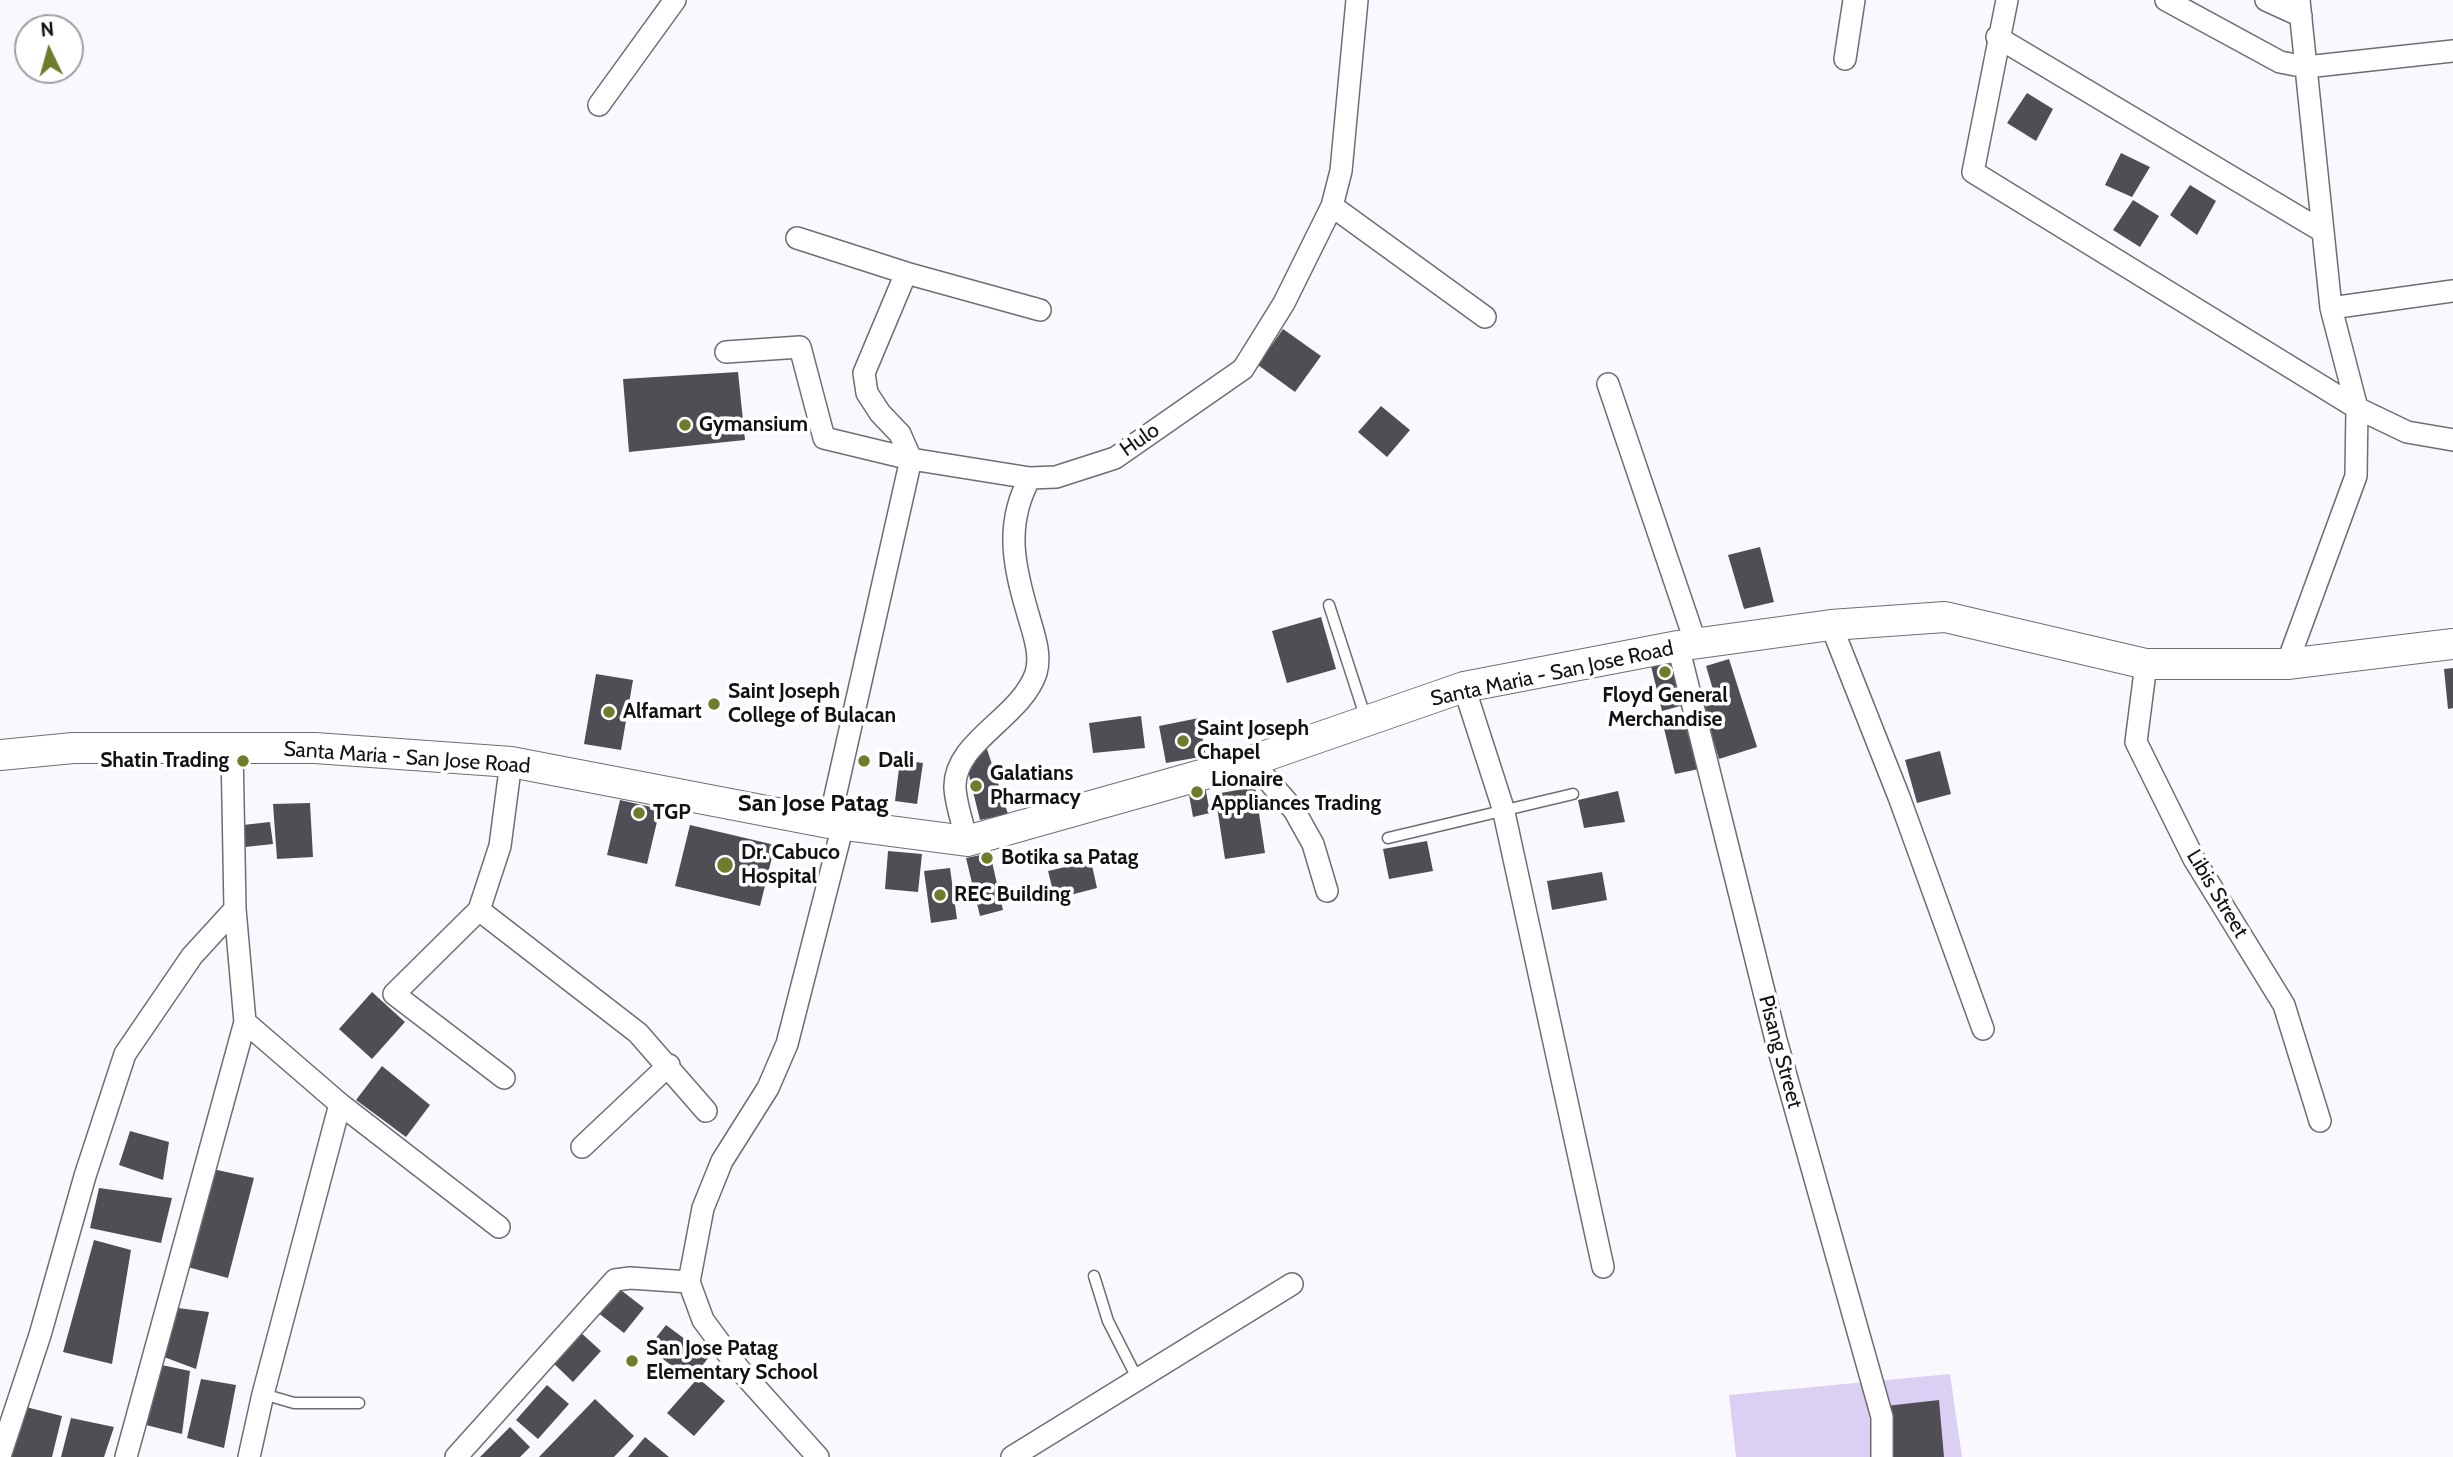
<!DOCTYPE html>
<style>
body{margin:0}
#map{position:relative;width:2453px;height:1457px;overflow:hidden;background:#faf8ff;font-family:Cabin,sans-serif}
canvas{display:block}
.north{position:absolute;left:14px;top:14px;width:70px;height:70px;box-sizing:border-box;background:#fff;border:2px solid #a0a0a1;border-radius:50%;rotate:355deg;font-size:19px;font-weight:700;line-height:28px;text-align:center;color:#121114}
.north::after{content:'';display:block;margin:auto;width:24px;height:32px;background:#6d7d2c;clip-path:polygon(50% 0,100% 100%,50% 72%,0 100%)}
</style>
<div id="map">
<canvas width="2453" height="1457"></canvas>
<div class="north">N</div>
</div>
<script>
const context = document.querySelector('canvas').getContext('2d');
context.lineJoin = 'round';
function paint(path, color) {
  context.fillStyle = color;
  context.fill(path, 'evenodd');
}
function stroke(path, color, width, dash) {
  context.strokeStyle = color;
  context.lineWidth = width;
  context.lineCap = dash ? 'butt' : 'round';
  context.setLineDash(dash || []);
  context.stroke(path);
}
function label(font, color, halo, rows, align = 'center') {
  context.font = font + ' Cabin,sans-serif';
  context.lineWidth = 7;
  context.setLineDash([]);
  context.textBaseline = 'middle';
  context.strokeStyle = halo;
  context.fillStyle = color;
  for (const [text, x, y, turn = 0] of rows) {
    context.save();
    context.translate(x, y);
    context.rotate((+turn || 0) * Math.PI / 180);
    context.textAlign = isNaN(turn) ? turn : align;
    if (halo) context.strokeText(text, 0, 0);
    context.fillText(text, 0, 0);
    context.restore();
  }
}
paint(new Path2D(`
 M1950,1374L1962,1457H1736L1729,1395Z`), '#dbcff4');
paint(new Path2D(`
 M2027,93L2053,109L2036,141L2007,123Z
 M2121,153L2150,167L2132,197L2105,185Z
 M2190,185L2216,201L2197,235L2170,215Z
 M2133,200L2159,216L2140,247L2113,230Z
 M1283,329L1321,356L1295,392L1258,365Z
 M738,372L745,440L629,452L623,379Z
 M1381,406L1410,430L1387,457L1358,432Z
 M1760,547L1774,602L1744,609L1728,555Z
 M1321,617L1336,669L1287,683L1272,631Z
 M1729,659L1757,747L1719,759L1703,707L1717,703L1706,666Z
 M1673,660L1684,705L1662,711L1651,666Z
 M2453,668V708L2448,709L2444,669Z
 M596,674L633,680L621,750L584,744Z
 M1688,714L1699,769L1675,774L1662,720Z
 M1141,716L1145,748L1093,753L1089,723Z
 M1199,718L1206,756L1166,763L1159,726Z
 M987,749L1008,814L980,820L967,767L973,754Z
 M1940,751L1951,794L1917,803L1905,760Z
 M900,760L923,763L917,804L895,801Z
 M1205,786L1210,813L1193,817L1188,789Z
 M1255,787L1265,853L1225,859L1215,794Z
 M1618,791L1625,822L1584,828L1578,800Z
 M620,800L660,809L647,864L607,855Z
 M310,803L313,857L277,859L273,804Z
 M270,822L273,844L245,847L243,825Z
 M690,825L775,845L760,906L675,886Z
 M1427,841L1433,871L1389,879L1383,849Z
 M888,851L922,854L918,892L885,889Z
 M990,853L1003,910L980,916L966,858Z
 M1091,861L1097,888L1055,899L1048,871Z
 M950,868L957,919L931,923L924,871Z
 M1602,872L1607,900L1552,910L1547,881Z
 M372,992L405,1022L372,1059L339,1029Z
 M382,1066L430,1105L406,1137L356,1100Z
 M130,1131L169,1142L163,1180L119,1165Z
 M208,1168L254,1178L228,1278L184,1266Z
 M99,1188L172,1198L161,1243L90,1228Z
 M94,1240L131,1250L112,1364L63,1352Z
 M617,1287L644,1308L624,1333L597,1312Z
 M178,1308L209,1312L196,1369L164,1357Z
 M666,1325L709,1357L691,1380L648,1348Z
 M578,1330L601,1351L573,1382L550,1360Z
 M157,1364L190,1371L182,1434L138,1423Z
 M698,1378L725,1401L694,1436L667,1413Z
 M201,1379L236,1385L224,1448L187,1438Z
 M547,1385L569,1404L538,1439L516,1420Z
 M595,1399L634,1436L614,1457H539Z
 M1939,1400L1944,1457H1888L1886,1406Z
 M26,1407L62,1416L52,1457H11Z
 M71,1418L114,1427L104,1457H61Z
 M510,1427L530,1447L520,1457H480Z
 M645,1437L669,1457H628Z`), '#504e55');
const lane = new Path2D(`
 M1329,605L1366,719
 M1388,838L1573,794
 M1094,1276L1108,1321L1138,1380
 M263,1394L294,1403H359`);
const street = new Path2D(`
 M2007,0L1973,172L2357,408L2407,432L2453,440
 M2166,0L2280,62L2306,67L2453,51
 M2266,0L2301,16
 M1997,37L2322,231
 M1845,59L1854,0
 M599,105L675,0
 M1332,206L1485,317
 M797,238L906,273
 M2331,308L2453,291
 M726,352L800,347L824,438L911,459L829,823
 M1608,384L1696,644
 M1030,478L911,459L900,434L880,413L867,393L864,373L906,273L1040,310
 M1831,625L1899,797L1983,1029
 M1678,646L1776,1040L1882,1417V1457
 M2146,664L2136,742L2194,859L2284,1005L2320,1121
 M2287,664L2356,476L2357,408L2331,308L2299,0
 M1464,687L1503,808L1603,1267
 M1251,761L1294,810L1313,844L1327,891
 M967,841C963,824 956,805 955,788C953,742 1021,718 1036,673C1041,656 1035,638 1030,621C1015,571 1003,526 1030,478L1056,477L1115,458L1243,369L1284,303L1332,206L1341,171L1357,0
 M479,910L638,1033L706,1111
 M245,1022L340,1104L263,1394L249,1457
 M504,1078L394,994L479,910L500,846L511,762
 M340,1104L499,1227
 M582,1147L669,1065
 M0,1456L40,1335L85,1176L125,1054L192,956L235,909
 M126,1457L245,1022L235,909L232,748
 M456,1457L615,1280L630,1278L689,1282
 M818,1457L739,1369L703,1320L689,1282L703,1208L722,1161L768,1088L787,1044L843,825
 M1012,1457L1292,1284`);
const secondary = new Path2D(`
 M0,755L73,748H315L511,762L829,823L967,841L1251,761L1464,687L1678,646L1831,625L1945,617L2146,664H2287L2453,644`);
stroke(lane, '#6f6d74', 13);
stroke(street, '#6f6d74', 24);
stroke(secondary, '#6f6d74', 32);
stroke(lane, '#fff', 10);
stroke(street, '#fff', 21);
stroke(secondary, '#fff', 30);
for (const [x, y, r, color] of [
 [685,425,7,"#6d7d2c"],
 [1665,672,7,"#6d7d2c"],
 [714,704,7,"#6d7d2c"],
 [609,712,7,"#6d7d2c"],
 [1183,741,7,"#6d7d2c"],
 [243,761,7,"#6d7d2c"],
 [864,761,7,"#6d7d2c"],
 [976,786,7,"#6d7d2c"],
 [1197,792,7,"#6d7d2c"],
 [639,813,7,"#6d7d2c"],
 [987,858,7,"#6d7d2c"],
 [725,865,9,"#6d7d2c"],
 [940,895,7,"#6d7d2c"],
 [632,1361,7,"#6d7d2c"]
]) {
  const dot = new Path2D();
  dot.arc(x, y, r, 0, 2 * Math.PI);
  context.fillStyle = color;
  context.fill(dot);
  stroke(dot, '#fff', 2.5);
}
label('bold 21px', '#121114', '#fff', [
 ["Gymansium",699,425],
 ["Saint Joseph",728,692],
 ["College of Bulacan",728,716],
 ["Floyd General",1665,696,"center"],
 ["Merchandise",1665,720,"center"],
 ["Alfamart",623,712],
 ["Saint Joseph",1197,729],
 ["Chapel",1197,753],
 ["Shatin Trading",229,761,"right"],
 ["Dali",878,761],
 ["Galatians",990,774],
 ["Pharmacy",990,798],
 ["Lionaire",1211,780],
 ["Appliances Trading",1211,804],
 ["TGP",653,813],
 ["Dr. Cabuco",741,853],
 ["Hospital",741,877],
 ["Botika sa Patag",1001,858],
 ["REC Building",954,895],
 ["San Jose Patag",646,1349],
 ["Elementary School",646,1373]
], 'left');
label('21px', '#121114', '#fff', [
 ["Hulo",1140,440,-35],
 ["Santa Maria - San Jose Road",1552,674,-12],
 ["Santa Maria - San Jose Road",407,758,4],
 ["Libis Street",2217,894,59],
 ["Pisang Street",1780,1052,75]
]);
label('bold 24px', '#121114', '#fff', [
 ["San Jose Patag",813,804]
]);
</script>
